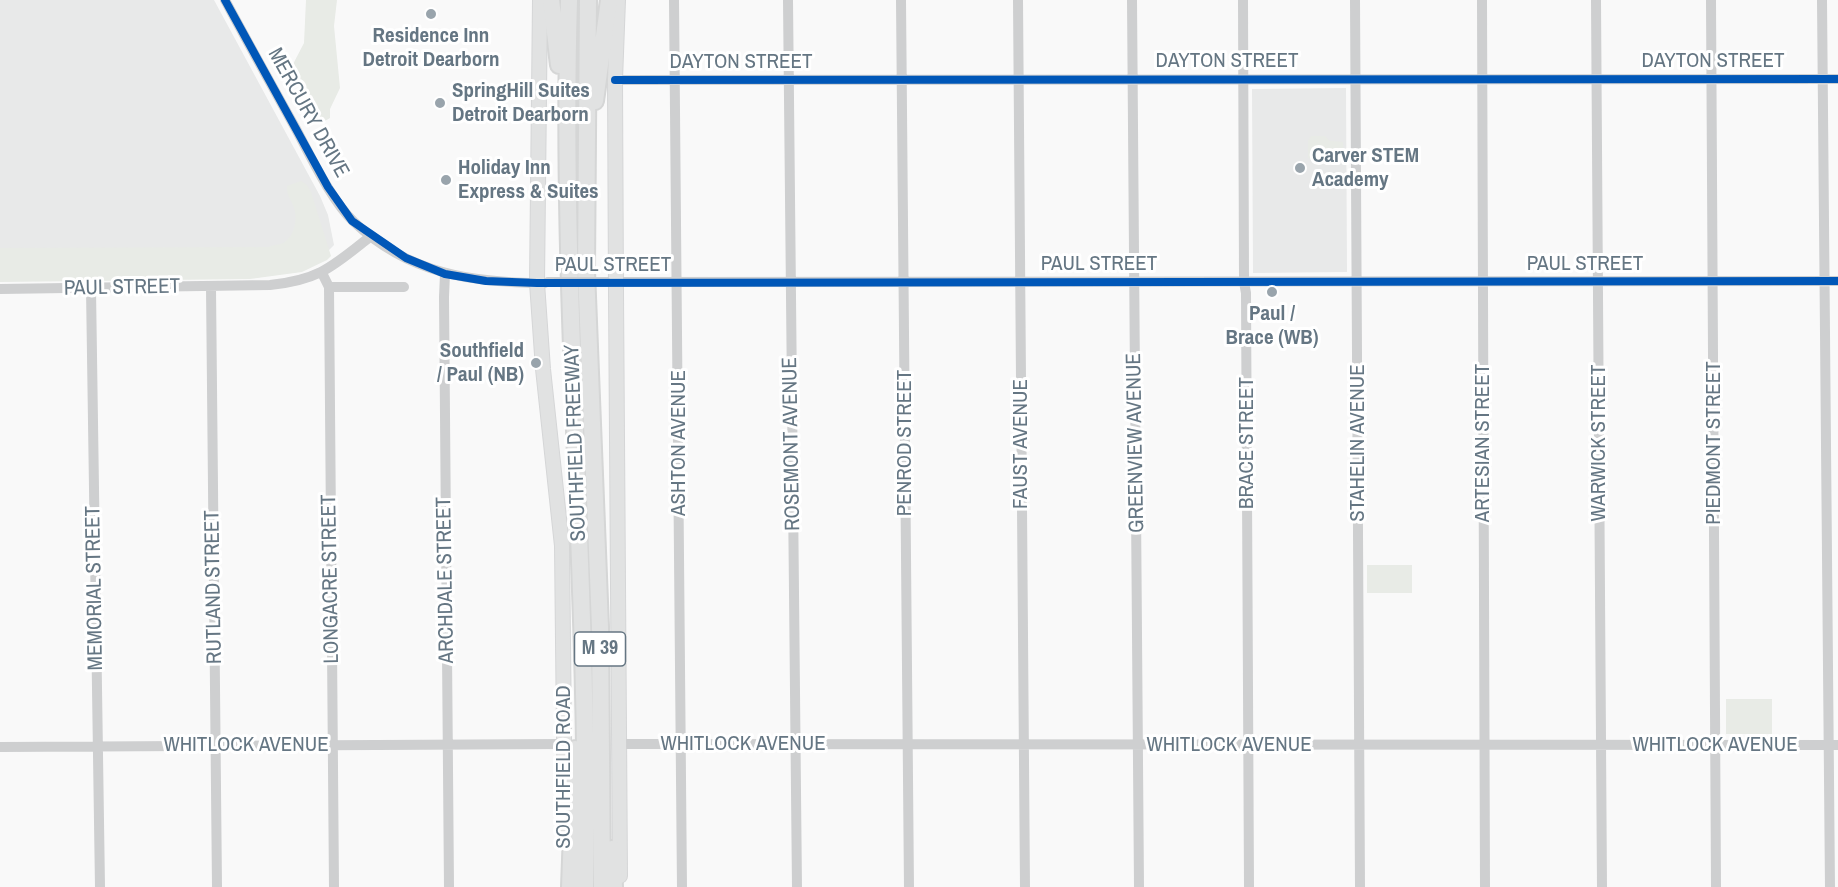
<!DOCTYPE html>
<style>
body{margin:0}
canvas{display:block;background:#f9f9f9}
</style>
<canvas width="1838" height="887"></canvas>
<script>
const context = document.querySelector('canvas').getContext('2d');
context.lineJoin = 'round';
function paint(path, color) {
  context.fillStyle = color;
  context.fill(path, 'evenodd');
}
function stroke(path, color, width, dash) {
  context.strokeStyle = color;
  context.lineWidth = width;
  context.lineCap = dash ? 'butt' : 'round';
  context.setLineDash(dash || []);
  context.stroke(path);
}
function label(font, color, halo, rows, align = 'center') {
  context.font = font + ' "Archivo Narrow",sans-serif';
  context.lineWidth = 6;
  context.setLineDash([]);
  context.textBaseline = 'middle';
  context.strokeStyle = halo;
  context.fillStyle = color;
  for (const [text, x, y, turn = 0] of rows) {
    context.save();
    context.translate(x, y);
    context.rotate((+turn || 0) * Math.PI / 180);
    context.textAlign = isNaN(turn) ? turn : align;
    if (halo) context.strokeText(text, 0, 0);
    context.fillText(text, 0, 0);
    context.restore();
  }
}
paint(new Path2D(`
 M0,0H214L320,196L328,215L334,245L320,259L0,274Z
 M1346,88L1347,272L1253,273L1252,89Z`), '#e8e9e9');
paint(new Path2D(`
 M306,0H337L334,26L340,88L330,109V118L325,121H319L301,85L291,73V68L304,43Z
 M1311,136H1325L1330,141L1343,142L1344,158H1308V141Z
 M301,181L307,185L311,192L331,256L327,260L302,272L250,279L0,282V248L268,247C273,245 279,245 283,243C294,237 298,220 294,208C291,198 287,198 287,186Z
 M1367,565H1412V593H1367Z
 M1726,699H1772V734H1726Z`), '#e8ebe6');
const major = new Path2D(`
 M540,0L537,283L543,369L562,546L565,831
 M618,0L615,80L616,293L620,876`);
const highway = new Path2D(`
 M551,0L559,65
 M569,0C560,296 590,591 585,887
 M588,0L586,271L600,627L602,887
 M595,101L609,0
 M612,849L614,887
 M570,887L575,749`);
stroke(major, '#d5d6d7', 16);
stroke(highway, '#d5d6d6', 20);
stroke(new Path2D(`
 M225,0C248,43 272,86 296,129C310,155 332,202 354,222C408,274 473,283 545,283
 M674,0L682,887
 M788,0L797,887
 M901,0L909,887
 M1018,0L1025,887
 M1132,0L1139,887
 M1243,0L1244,282L1246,293L1249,887
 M1355,0L1360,887
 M1482,0L1485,887
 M1596,0L1602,887
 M1711,0L1716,887
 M1822,0L1830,887
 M615,80L1838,79
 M322,273L329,287L334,887
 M445,274L444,297L449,887
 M608,282L1838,281
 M211,287L217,887
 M329,287H404
 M0,289L270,285C320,280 333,266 371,236
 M91,289L100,887
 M620,744L1838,745
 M0,747L564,744`), '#cecfd0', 10);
stroke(major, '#e1e2e2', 14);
stroke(highway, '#e1e2e2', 16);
stroke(new Path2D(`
 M548,282H606`), '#cecfd0', 10);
stroke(new Path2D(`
 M225,0L328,187L352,221L406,258L445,274L486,281L537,283L1838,281
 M615,80L1838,79`), '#0057b8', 8);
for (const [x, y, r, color] of [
 [431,14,6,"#99a4ac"],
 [440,103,6,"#99a4ac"],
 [1300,168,6,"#99a4ac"],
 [446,180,6,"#99a4ac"],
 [1272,292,6,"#99a4ac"],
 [536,363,6,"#99a4ac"]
]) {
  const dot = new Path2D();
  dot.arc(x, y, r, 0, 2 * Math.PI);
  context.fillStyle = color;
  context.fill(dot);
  stroke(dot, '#fff', 2);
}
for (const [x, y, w] of [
 [600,649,51]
]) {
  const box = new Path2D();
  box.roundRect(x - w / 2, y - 17, w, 34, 4.5);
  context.fillStyle = '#fff';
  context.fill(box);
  stroke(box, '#657683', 1.5);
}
label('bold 20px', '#657683', null, [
 ["M 39",600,649]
]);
label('bold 21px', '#657683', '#fff', [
 ["Residence Inn",431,36,"center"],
 ["Detroit Dearborn",431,60,"center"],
 ["SpringHill Suites",452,91],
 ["Detroit Dearborn",452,115],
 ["Carver STEM",1312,156],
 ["Academy",1312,180],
 ["Holiday Inn",458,168],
 ["Express & Suites",458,192],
 ["Paul /",1272,314,"center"],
 ["Brace (WB)",1272,338,"center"],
 ["Southfield",524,351,"right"],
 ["/ Paul (NB)",524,375,"right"]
], 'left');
label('21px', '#657683', '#fff', [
 ["DAYTON STREET",1227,61],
 ["DAYTON STREET",1713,61],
 ["DAYTON STREET",741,62],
 ["MERCURY DRIVE",308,113,61],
 ["PAUL STREET",1099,264],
 ["PAUL STREET",1585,264],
 ["PAUL STREET",613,265],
 ["PAUL STREET",122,288,-1],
 ["SOUTHFIELD FREEWAY",576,443,-92],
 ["ASHTON AVENUE",679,443,-90],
 ["PENROD STREET",905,443,-90],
 ["GREENVIEW AVENUE",1136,443,-91],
 ["BRACE STREET",1247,443,-90],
 ["STAHELIN AVENUE",1358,443,-90],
 ["ARTESIAN STREET",1483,443,-90],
 ["WARWICK STREET",1599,443,-90],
 ["PIEDMONT STREET",1714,443,-90],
 ["ROSEMONT AVENUE",792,444,-91],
 ["FAUST AVENUE",1021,444,-90],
 ["LONGACRE STREET",331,579,-91],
 ["ARCHDALE STREET",446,580,-91],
 ["RUTLAND STREET",214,587,-91],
 ["MEMORIAL STREET",95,588,-91],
 ["WHITLOCK AVENUE",743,744],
 ["WHITLOCK AVENUE",246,745],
 ["WHITLOCK AVENUE",1229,745],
 ["WHITLOCK AVENUE",1715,745],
 ["SOUTHFIELD ROAD",564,767,-90]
]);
</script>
